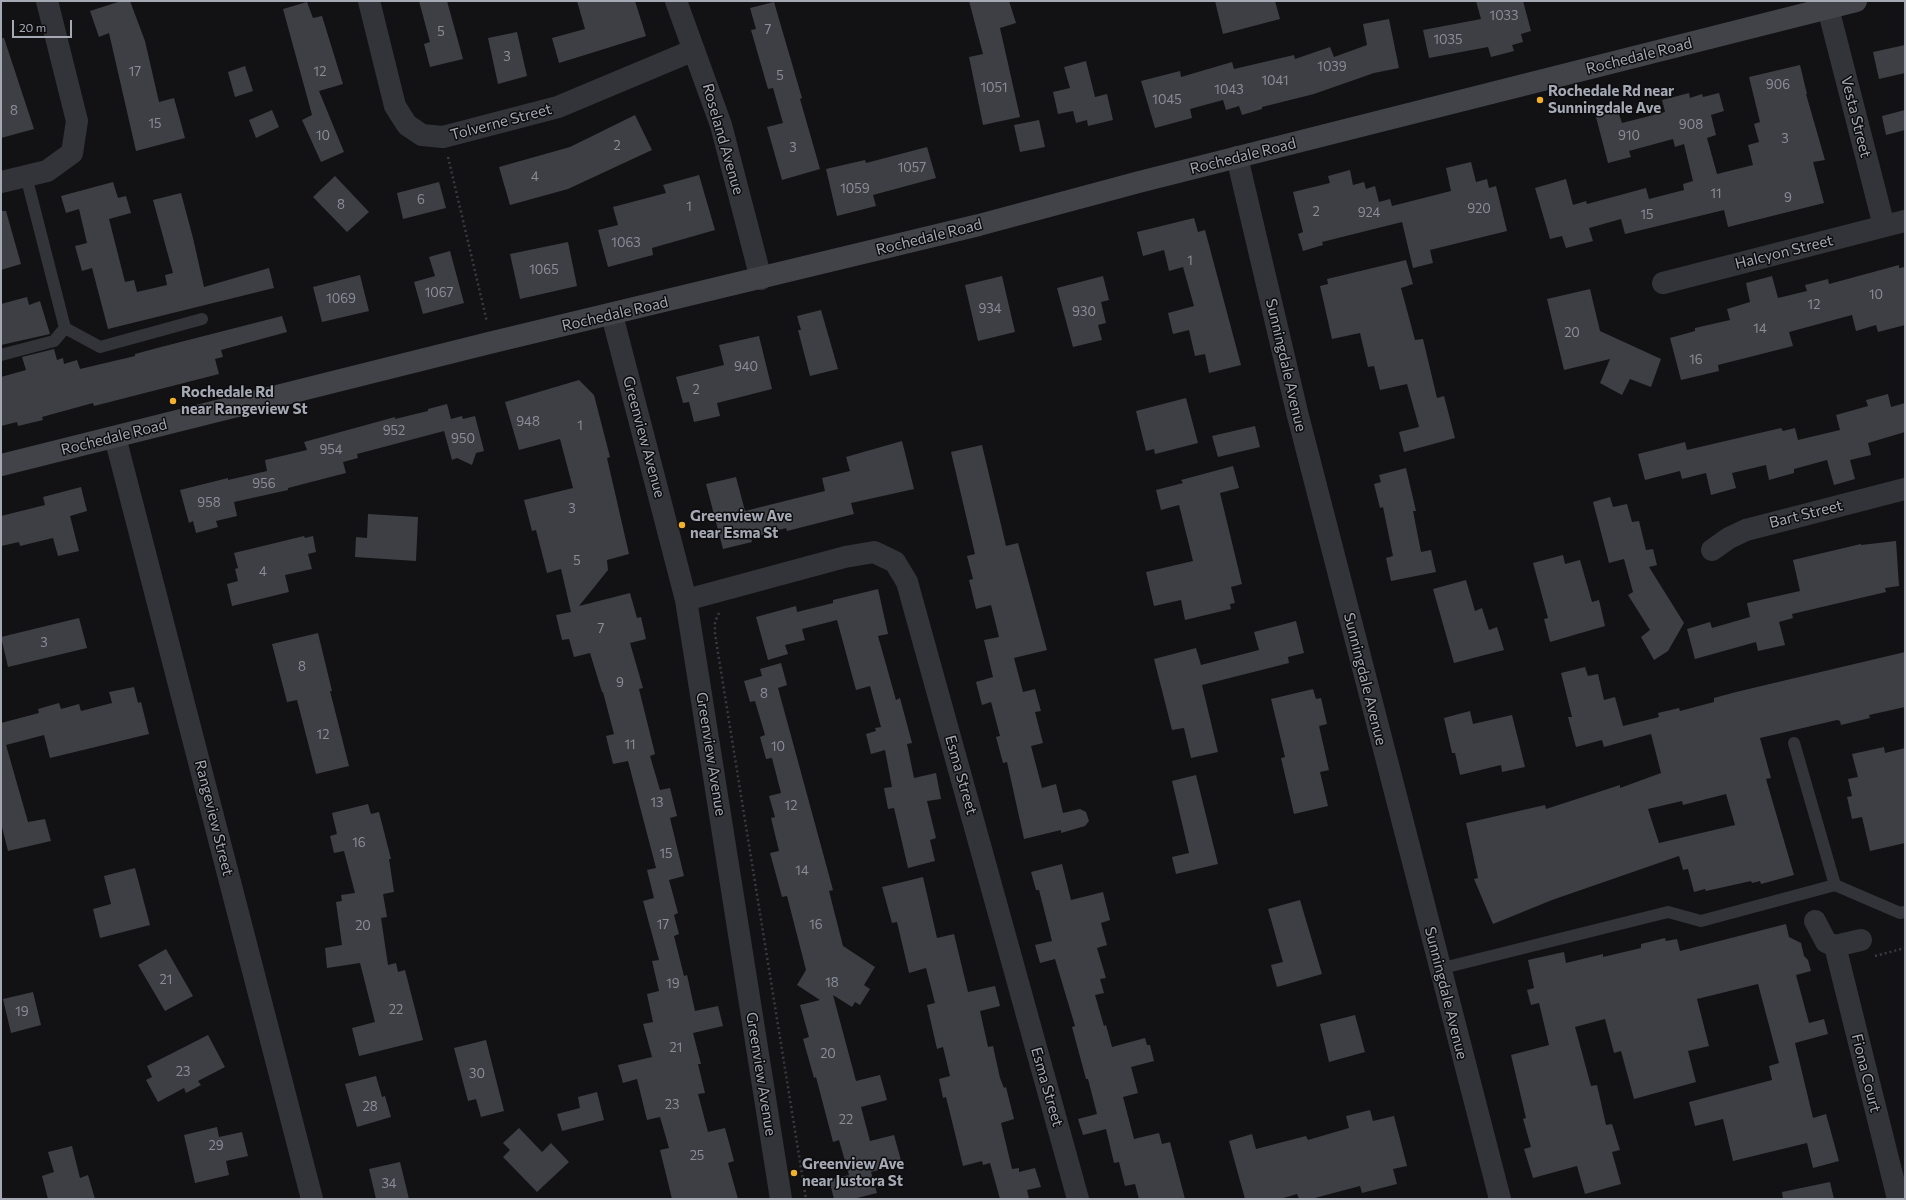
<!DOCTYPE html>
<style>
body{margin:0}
#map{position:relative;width:1906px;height:1200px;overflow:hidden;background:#121214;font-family:Commissioner,sans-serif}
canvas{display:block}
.frame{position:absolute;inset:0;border:2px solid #a4a9b4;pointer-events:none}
.scale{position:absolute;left:12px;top:20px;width:60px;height:18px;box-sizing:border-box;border:2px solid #a4a9b4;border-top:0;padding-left:5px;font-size:12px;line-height:14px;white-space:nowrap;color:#a4a9b4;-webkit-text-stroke:3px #0d0d0f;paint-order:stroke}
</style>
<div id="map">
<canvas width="1906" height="1200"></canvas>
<div class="frame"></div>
<div class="scale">20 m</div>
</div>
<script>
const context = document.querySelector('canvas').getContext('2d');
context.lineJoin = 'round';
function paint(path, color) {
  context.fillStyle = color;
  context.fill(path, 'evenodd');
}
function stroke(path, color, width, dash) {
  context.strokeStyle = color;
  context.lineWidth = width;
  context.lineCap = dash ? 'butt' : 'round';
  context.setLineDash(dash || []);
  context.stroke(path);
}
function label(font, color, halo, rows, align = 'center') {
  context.font = font + ' Commissioner,sans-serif';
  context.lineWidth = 3;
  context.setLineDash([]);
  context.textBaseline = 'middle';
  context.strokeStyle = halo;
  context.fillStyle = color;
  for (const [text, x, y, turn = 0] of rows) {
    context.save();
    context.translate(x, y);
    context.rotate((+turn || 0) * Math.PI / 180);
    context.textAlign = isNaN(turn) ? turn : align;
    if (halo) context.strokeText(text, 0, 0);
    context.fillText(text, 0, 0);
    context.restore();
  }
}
paint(new Path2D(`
 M121,1H130L145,41L159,102L174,98L185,138L136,151L109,33L99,37L90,11Z
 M419,1H447L463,59L430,67L424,44L430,42Z
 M577,1H635L646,36L559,63L552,38L585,29Z
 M969,1H1009L1016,23L1000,28L1020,117L983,125L969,57L983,54Z
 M1215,1H1275L1280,19L1223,34Z
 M1476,1H1523L1531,31L1521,34L1523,42L1512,45L1514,51L1491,57L1488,47L1429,58L1423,30L1481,19Z
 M307,2L313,18L322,16L343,84L319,91L344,152L321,162L302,120L312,115L283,9Z
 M774,2L802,98L800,99L820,169L782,180L767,127L783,123L773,88L768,89L751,30L756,29L750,8Z
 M1389,19L1399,68L1374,73L1314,94L1262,107V109L1242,115L1239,106L1226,110L1223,100L1190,109L1192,118L1155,128L1141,81L1180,71L1181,77L1232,62L1234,69L1294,55L1295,59L1330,47L1334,57L1367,45L1363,24Z
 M517,32L527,76L498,84L488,38Z
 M1,38H4L34,129L1,138Z
 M1905,45V73L1879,79L1873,52Z
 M1086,61L1095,97L1107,94L1113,120L1088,126L1087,120L1076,123L1073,111L1058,114L1053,92L1070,88L1064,67Z
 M1800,65L1807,94H1806L1825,160L1813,162L1824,203L1728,227L1724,210L1625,234L1621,219L1589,228L1593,241L1566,248L1562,236L1550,239L1535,188L1566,179L1573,205L1586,201L1587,204L1646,188L1649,199L1684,190L1683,184L1693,181L1684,144L1675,147L1673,139L1629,151L1631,157L1608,163L1596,117L1618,111L1622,123L1665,112L1662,100L1689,93L1690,98L1702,94L1703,97L1719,93L1724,111L1711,115L1716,135L1707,138L1717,174L1753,165L1748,145L1759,142L1754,124L1760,122L1749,77Z
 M245,66L253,91L235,97L228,72Z
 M272,110L279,127L256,138L249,120Z
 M1905,110V130L1886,135L1882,116Z
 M635,115L652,150L568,189L510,205L499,167L570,147Z
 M1039,120L1045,147L1020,152L1014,125Z
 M927,147L936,178L873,195L876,206L837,216L826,169L865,160L866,163Z
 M1471,162L1476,182L1487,179L1489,188L1496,186L1507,231L1430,250L1433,263L1413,268L1402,222L1322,242L1323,245L1303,251L1298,234L1303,232L1293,192L1330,183L1328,176L1350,170L1353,185L1364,182L1366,189L1375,186L1379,202L1390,199L1392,206L1451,191L1446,168Z
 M699,175L715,230L652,248L653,255L608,267L598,230L618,225L613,207L666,193L663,185Z
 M335,176L369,212L347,232L313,197Z
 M113,182L118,198L126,196L131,213L109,219L125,282L134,280L137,292L167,285L165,275L173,273L153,200L181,193L193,238L204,287L269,268L274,288L108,329L92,268L82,271L75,246L87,243L79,209L66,213L61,196Z
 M439,182L446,208L403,219L397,193Z
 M1,211H6L21,264L1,270Z
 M1194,218L1198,232L1205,230L1241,365L1209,373L1205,354L1195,356L1189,330L1173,334L1168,313L1194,306L1183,267L1169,271L1164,250L1143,256L1137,232Z
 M568,242L577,286L520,299L510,254Z
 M450,251L464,303L423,314L414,282L435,276L429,257Z
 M1406,260L1413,284L1401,288L1415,340L1423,339L1437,398L1444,396L1455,438L1404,452L1399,432L1419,427L1407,384L1380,390L1374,366L1368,367L1360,333L1332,339L1320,286L1328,284L1327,279Z
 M1899,265V268L1905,267V325L1878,332L1876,325L1856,331L1852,315L1789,332L1793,346L1718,365L1719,371L1681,380L1670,338L1695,331V328L1730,320L1727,309L1750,302L1746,283L1772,276L1778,298L1807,291L1805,285L1828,279L1829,284Z
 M360,275L369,311L322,322L313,287Z
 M1002,276L1015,332L978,341L965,285Z
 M1103,276L1109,300L1101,302L1106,323L1098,325L1102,340L1073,347L1057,288Z
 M1590,289L1600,331L1661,359L1651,387L1630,379L1622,395L1600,383L1610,359L1564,370L1547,299Z
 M27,297L29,305L40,301L50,334L1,345V304Z
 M821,310L838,369L810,376L798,330H801L797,316Z
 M282,316L287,332L221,350L223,357L215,359L219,374L94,406L93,403L42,417L43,420L18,426L17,422L1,426V377L26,370L22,357L54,349L57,360L63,358L64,364L77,360L80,369L135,356V354L161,347Z
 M759,336L772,389L717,403L720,416L694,422L689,402L683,403L676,377L724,365L719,345Z
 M579,380L594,395L610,457L607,458L629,554L607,560L608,570L579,606L630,593L637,618L641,617L646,639L630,643L643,688L639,689L655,754L650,756L660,790L670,788L677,816L670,818L684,876L669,880L678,913L674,915L679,934L674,936L684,976L687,975L695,1011L718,1006L723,1026L693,1033L701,1064H698L705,1093L698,1094L708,1132L725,1128L734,1161L728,1163L738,1199H672L660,1150L669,1148L660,1117L647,1120L637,1079L623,1083L618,1065L652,1057L643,1024L653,1022L647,994L659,991L652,961L659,960L643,901L654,898L647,870L656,868L628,761L613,764L606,736L614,734L603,692H602L590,653L574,657L569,639L562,640L556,615L571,612L561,569L547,573L536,530L532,531L524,500L573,488L560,439L519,450L505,402Z
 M1888,394L1891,407L1905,403V432L1868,443L1871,455L1850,460L1855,479L1834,485L1827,460L1794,469V473L1769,480L1766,465L1732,473L1736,488L1711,495L1706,473L1682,479L1680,471L1645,480L1638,454L1685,442L1687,450L1781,428L1783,431L1795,428L1798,440L1840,430L1836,415L1868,406L1866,400Z
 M1186,398L1198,443L1155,454L1154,449L1146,451L1136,411Z
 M447,404L451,419L462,416L463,419L475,416L484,451L476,453L472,465L457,458L452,460L444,431L357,454L358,458L343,462L346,473L288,488V490L234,502L237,516L216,521L218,527L196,533L193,521L189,523L180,490L228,478V480L267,471L265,460L307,450L304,442L395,417V419L428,411V409Z
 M1255,426L1260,447L1218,457L1212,436Z
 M902,441L914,489L851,503L854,514L787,531L786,528L751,538L752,542L723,549L706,484L736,477L745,511L825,491L822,478L850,471L846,457Z
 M982,445L1006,546L1018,543L1047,650L1014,658L1023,692L1035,689L1041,711L1035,712L1043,743L1031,746L1042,788L1056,784L1063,813L1080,809L1086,812L1089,821L1085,826L1061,833V830L1024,839L1007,762L1003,763L996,737L1000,736L991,702L982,705L976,682L993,677L984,640L999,637L991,605L976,609L969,580L973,579L967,556L975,554L951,452Z
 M1233,466L1239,488L1220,493L1242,584L1231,587L1235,603L1230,604L1231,609L1185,620L1181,600L1154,606L1146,572L1193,561L1179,505L1161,510L1156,490L1183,483L1181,480Z
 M1406,468L1416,511H1413L1421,552L1431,550L1436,572L1391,581L1386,558L1393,556L1383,507L1380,508L1374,484L1381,482L1379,475Z
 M81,487L87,511L70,516L79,551L58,556L53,538L20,546L19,542L1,546V516L45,505L43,497Z
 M1610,497L1613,507L1627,504L1632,522L1639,521L1646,550L1653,549L1657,565L1649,567L1684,623L1668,651L1654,660L1641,637L1650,630L1628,595L1633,592L1624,559L1609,563L1593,502Z
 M368,514L418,517L416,561L355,557L356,537L367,538Z
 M304,536L305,538L313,536L316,552L308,554L312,569L285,575L289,592L232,606L227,584L238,581L235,569L238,568L234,553Z
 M1896,541L1899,586L1885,588L1886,592L1792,614L1793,618L1779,622L1785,645L1758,651L1756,642L1695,659L1687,629L1710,622L1712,628L1750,617L1747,603L1800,591L1793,560L1861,544V545Z
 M1563,555L1565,564L1580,560L1592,602L1599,600L1605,626L1550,642L1544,619L1548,618L1533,563Z
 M1466,580L1475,611L1482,608L1489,630L1497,627L1504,650L1454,663L1433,589Z
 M878,589L888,634L878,636L896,700L900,698L912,743L907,744L914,778L936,773L941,799L927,801L936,838L930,840L935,861L908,868L894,808L888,809L884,788L892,787L885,750L871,754L866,734L876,731L875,728L881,727L870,686L856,690L837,620L802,629L805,640L785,645L788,654L768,660L756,617L796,606L797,612L833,603V600Z
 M79,618L87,648L8,667L1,637Z
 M1296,621L1304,653L1288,657L1289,663L1202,685L1218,752L1191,758L1184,728L1172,730L1154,659L1196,648L1201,665L1259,650L1254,632Z
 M318,633L332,691H330L349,766L316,774L297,700L287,702L272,644Z
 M1905,652V707L1869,715L1870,718L1841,725L1840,721L1837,720L1760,738L1771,778L1766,779L1794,875L1761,884L1760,881L1752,883L1751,881L1706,891L1705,889L1694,892L1688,869L1683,870L1679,856L1552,900L1493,924L1474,879L1478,878L1466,823L1545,805L1546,809L1620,785V788L1661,773L1651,734L1604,747L1602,740L1576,747L1568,717H1572L1561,673L1585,667L1588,676L1598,674L1604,700L1615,697L1623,726L1659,717L1658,713L1679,708L1680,711L1714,702V698L1736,692ZM1726,794L1735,825L1659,843L1648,809L1682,801L1683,805Z
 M781,663L787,685L778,688L833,890L829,891L843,946L875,967L864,985L870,989L860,1005L855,1002L852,1007L833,995L856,1081L880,1075L887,1100L861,1107L870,1141L894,1135L902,1164L871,1172L877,1193L853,1199H834L829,1180L849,1175L839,1140L833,1142L816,1077L814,1078L803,1039L809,1037L800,1005L820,1000L797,985L806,970L787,896L782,897L770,853L779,851L771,818L775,817L769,796L781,793L772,758L766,759L760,737L765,735L755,701L750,702L744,681L762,676L760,669Z
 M134,687L138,703L141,702L149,734L50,758L44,735L6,745L28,822L45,819L51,841L8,851L1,823V723L39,713L38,709L59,703L61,709L79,704L81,711L112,703L109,692Z
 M1313,689L1316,699L1321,698L1327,724L1319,726L1329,770L1320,772L1328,806L1294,814L1281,758L1285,757L1271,699Z
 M1470,711L1473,724L1512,715L1525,767L1502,772L1501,765L1460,775L1455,753H1452L1444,718Z
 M1884,747L1885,753L1905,748V843L1870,851L1862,817L1852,819L1847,797L1852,796L1848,779L1858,777L1852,754Z
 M1196,775L1218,864L1176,874L1172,857L1189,853L1172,781Z
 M368,804L371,814L379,812L391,859H389L394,892L383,894L387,917L381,918L388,965L396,963L398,972L405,970L423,1040L359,1056L352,1028L375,1022L360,963L327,968L325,948L342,945L336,902L342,901L341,895L355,893L344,851L334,853L330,836L337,834L332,813Z
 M1062,864L1071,900L1103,892L1110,920L1101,923L1107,945L1097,948L1106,978L1100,979L1104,993L1095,995L1104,1026L1106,1025L1112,1047L1145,1038L1147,1045H1150L1154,1061L1131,1067L1138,1093L1123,1097L1134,1139L1159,1133L1162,1144L1170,1142L1185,1199H1139L1135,1184L1125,1186L1119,1162L1114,1163L1106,1129L1083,1135L1078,1119L1097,1114L1088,1079H1086L1072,1027L1075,1026L1055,959L1040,963L1035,945L1052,941L1039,890H1036L1031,872Z
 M135,868L150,925L100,938L93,909L111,904L104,876Z
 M923,877L937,938L954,934L968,992L995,986L1000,1006L980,1011L988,1047L993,1046L1000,1078L1004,1088L1006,1087L1014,1119L1001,1123L1012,1169L1019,1168V1172L1035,1168L1041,1187L1027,1190L1029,1199H1000L990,1163L983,1165L982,1161L963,1166L946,1097L943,1098L939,1079L950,1076L943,1047L937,1049L927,1005L935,1003L926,968L909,973L897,922L892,923L882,887Z
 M1300,900L1322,974L1277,987L1271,965L1283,962L1268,909Z
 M1786,924L1789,937L1801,943L1804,956L1808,960L1811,971L1796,975L1809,1023L1824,1019L1828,1034L1795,1043L1813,1118L1826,1114L1839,1161L1813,1168L1807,1143L1733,1161L1723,1119L1695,1126L1689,1102L1772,1080L1769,1066L1779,1063L1758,984L1697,999L1709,1046L1688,1051L1696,1082L1634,1099L1621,1051L1614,1053L1605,1019L1575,1027L1591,1086L1597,1085L1606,1125L1612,1124L1620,1150L1612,1152L1621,1184L1585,1194L1577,1166L1533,1178L1524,1149L1531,1147L1523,1119L1526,1118L1511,1055L1549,1045L1539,1003L1531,1005L1527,990L1534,988L1528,960L1564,952L1566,963L1603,954V957L1641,948V944L1665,938L1666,941L1677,939L1680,951Z
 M166,949L193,996L165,1011L138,965Z
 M33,992L41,1025L11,1033L3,999Z
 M1355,1015L1365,1052L1329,1062L1320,1024Z
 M208,1035L225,1067L198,1081L201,1085L186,1093L184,1088L158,1102L146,1080L152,1077L147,1066Z
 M486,1040L504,1111L481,1117L476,1099L468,1101L454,1048Z
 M376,1076L382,1097L385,1096L391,1117L357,1127L345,1084Z
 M597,1092L604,1120L562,1131L557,1114L580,1108L578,1097Z
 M1370,1110L1373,1121L1394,1116L1407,1166L1393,1169L1397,1184L1362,1193L1360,1186L1311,1199H1299L1297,1194L1280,1199H1245L1229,1141L1252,1134L1256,1149L1306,1136L1308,1140L1349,1128L1346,1116Z
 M217,1127L219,1137L242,1132L248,1156L226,1161L229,1175L195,1183L184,1135Z
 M519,1128L542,1152L551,1143L569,1162L537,1192L503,1157L510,1150L503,1143Z
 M72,1146L80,1178L88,1175L95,1199H48L42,1176L54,1172L48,1152Z
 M400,1162L409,1199H376L369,1169Z
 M1830,1182L1834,1199H1783L1782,1192Z`), '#3e3f44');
stroke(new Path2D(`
 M448,157L487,322
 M719,613L715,622V634L806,1199
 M1875,956L1905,948`), '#393b40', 2.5, [2, 3]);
stroke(new Path2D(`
 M26,176L65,328L100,347L202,319
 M1,355L54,341L65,328
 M1794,743L1835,885
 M1439,969L1668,912L1701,921L1835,885L1900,913L1905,912`), '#333439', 12);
stroke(new Path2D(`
 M369,1L395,106L407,125L422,135L443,137L558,107L694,50
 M676,1L721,125L761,279
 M1828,8L1884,226
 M1237,157L1297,412L1500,1199
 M1,182L47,171L72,153L77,121L47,1
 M1663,283L1905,221
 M612,315L686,600L781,1199
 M115,437L312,1199
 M1712,550L1729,538L1746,530L1905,489
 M686,600L845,557L874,552L895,562L907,582L1078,1199
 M1815,921L1826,942L1835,946L1861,940
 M1835,946L1898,1199`), '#333439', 22);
stroke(new Path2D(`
 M1,465L489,343L979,225L1139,182L1856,1`), '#414349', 22);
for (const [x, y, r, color] of [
 [1540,100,4,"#f2b02c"],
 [173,401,4,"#f2b02c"],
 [682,525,4,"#f2b02c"],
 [794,1173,4,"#f2b02c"]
]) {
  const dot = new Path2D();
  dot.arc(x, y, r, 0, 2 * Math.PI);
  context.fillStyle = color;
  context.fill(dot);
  stroke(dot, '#0d0d0f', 1.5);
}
label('13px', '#8a8e98', null, [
 ["1033",1504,16],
 ["7",768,30],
 ["5",441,32],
 ["1035",1448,40],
 ["3",507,57],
 ["1039",1332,67],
 ["17",135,72],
 ["12",320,72],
 ["5",780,76],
 ["1041",1275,81],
 ["906",1778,85],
 ["1051",994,88],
 ["1043",1229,90],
 ["1045",1167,100],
 ["8",14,111],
 ["15",155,124],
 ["908",1691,125],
 ["10",323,136],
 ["910",1629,136],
 ["3",1785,139],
 ["2",617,146],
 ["3",793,148],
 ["1057",912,168],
 ["4",535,177],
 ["1059",855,189],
 ["11",1716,194],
 ["9",1788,198],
 ["6",421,200],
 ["8",341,205],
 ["1",689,207],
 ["920",1479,209],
 ["2",1316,212],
 ["924",1369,213],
 ["15",1647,215],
 ["1063",626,243],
 ["1",1190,261],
 ["1065",544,270],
 ["1067",439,293],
 ["10",1876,295],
 ["1069",341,299],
 ["12",1814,305],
 ["934",990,309],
 ["930",1084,312],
 ["14",1760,329],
 ["20",1572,333],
 ["16",1696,360],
 ["940",746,367],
 ["2",696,390],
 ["948",528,422],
 ["1",580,426],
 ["952",394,431],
 ["950",463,439],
 ["954",331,450],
 ["956",264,484],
 ["958",209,503],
 ["3",572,509],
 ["5",577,561],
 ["4",263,572],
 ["7",601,629],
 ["3",44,643],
 ["8",302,667],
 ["9",620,683],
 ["8",764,694],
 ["12",323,735],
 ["11",630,745],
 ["10",778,747],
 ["13",657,803],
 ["12",791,806],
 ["16",359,843],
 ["15",666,854],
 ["14",802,871],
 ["17",663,925],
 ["16",816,925],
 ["20",363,926],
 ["21",166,980],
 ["18",832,983],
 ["19",673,984],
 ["22",396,1010],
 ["19",22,1012],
 ["21",676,1048],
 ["20",828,1054],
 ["23",183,1072],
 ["30",477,1074],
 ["23",672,1105],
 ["28",370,1107],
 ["22",846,1120],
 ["29",216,1146],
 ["25",697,1156],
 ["34",389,1184]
]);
label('15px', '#a4a9b4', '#0d0d0f', [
 ["Rochedale Road",1639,56,-14],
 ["Vesta Street",1856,117,76],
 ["Tolverne Street",501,122,-15],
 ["Roseland Avenue",723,139,74],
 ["Rochedale Road",1243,156,-14],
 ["Rochedale Road",929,237,-14],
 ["Halcyon Street",1784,252,-14],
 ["Rochedale Road",615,314,-13],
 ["Sunningdale Avenue",1286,365,77],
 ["Rochedale Road",114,437,-14],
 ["Greenview Avenue",644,437,75],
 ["Bart Street",1806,514,-14],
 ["Sunningdale Avenue",1365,679,76],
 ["Greenview Avenue",711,754,81],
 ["Esma Street",961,775,74],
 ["Rangeview Street",214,818,76],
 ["Sunningdale Avenue",1446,993,76],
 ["Fiona Court",1866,1073,76],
 ["Greenview Avenue",761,1074,81],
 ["Esma Street",1047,1087,74]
]);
label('bold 15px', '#a4a9b4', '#0d0d0f', [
 ["Rochedale Rd near",1548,91],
 ["Sunningdale Ave",1548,108],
 ["Rochedale Rd",181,392],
 ["near Rangeview St",181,409],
 ["Greenview Ave",690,516],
 ["near Esma St",690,533],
 ["Greenview Ave",802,1164],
 ["near Justora St",802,1181]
], 'left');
</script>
